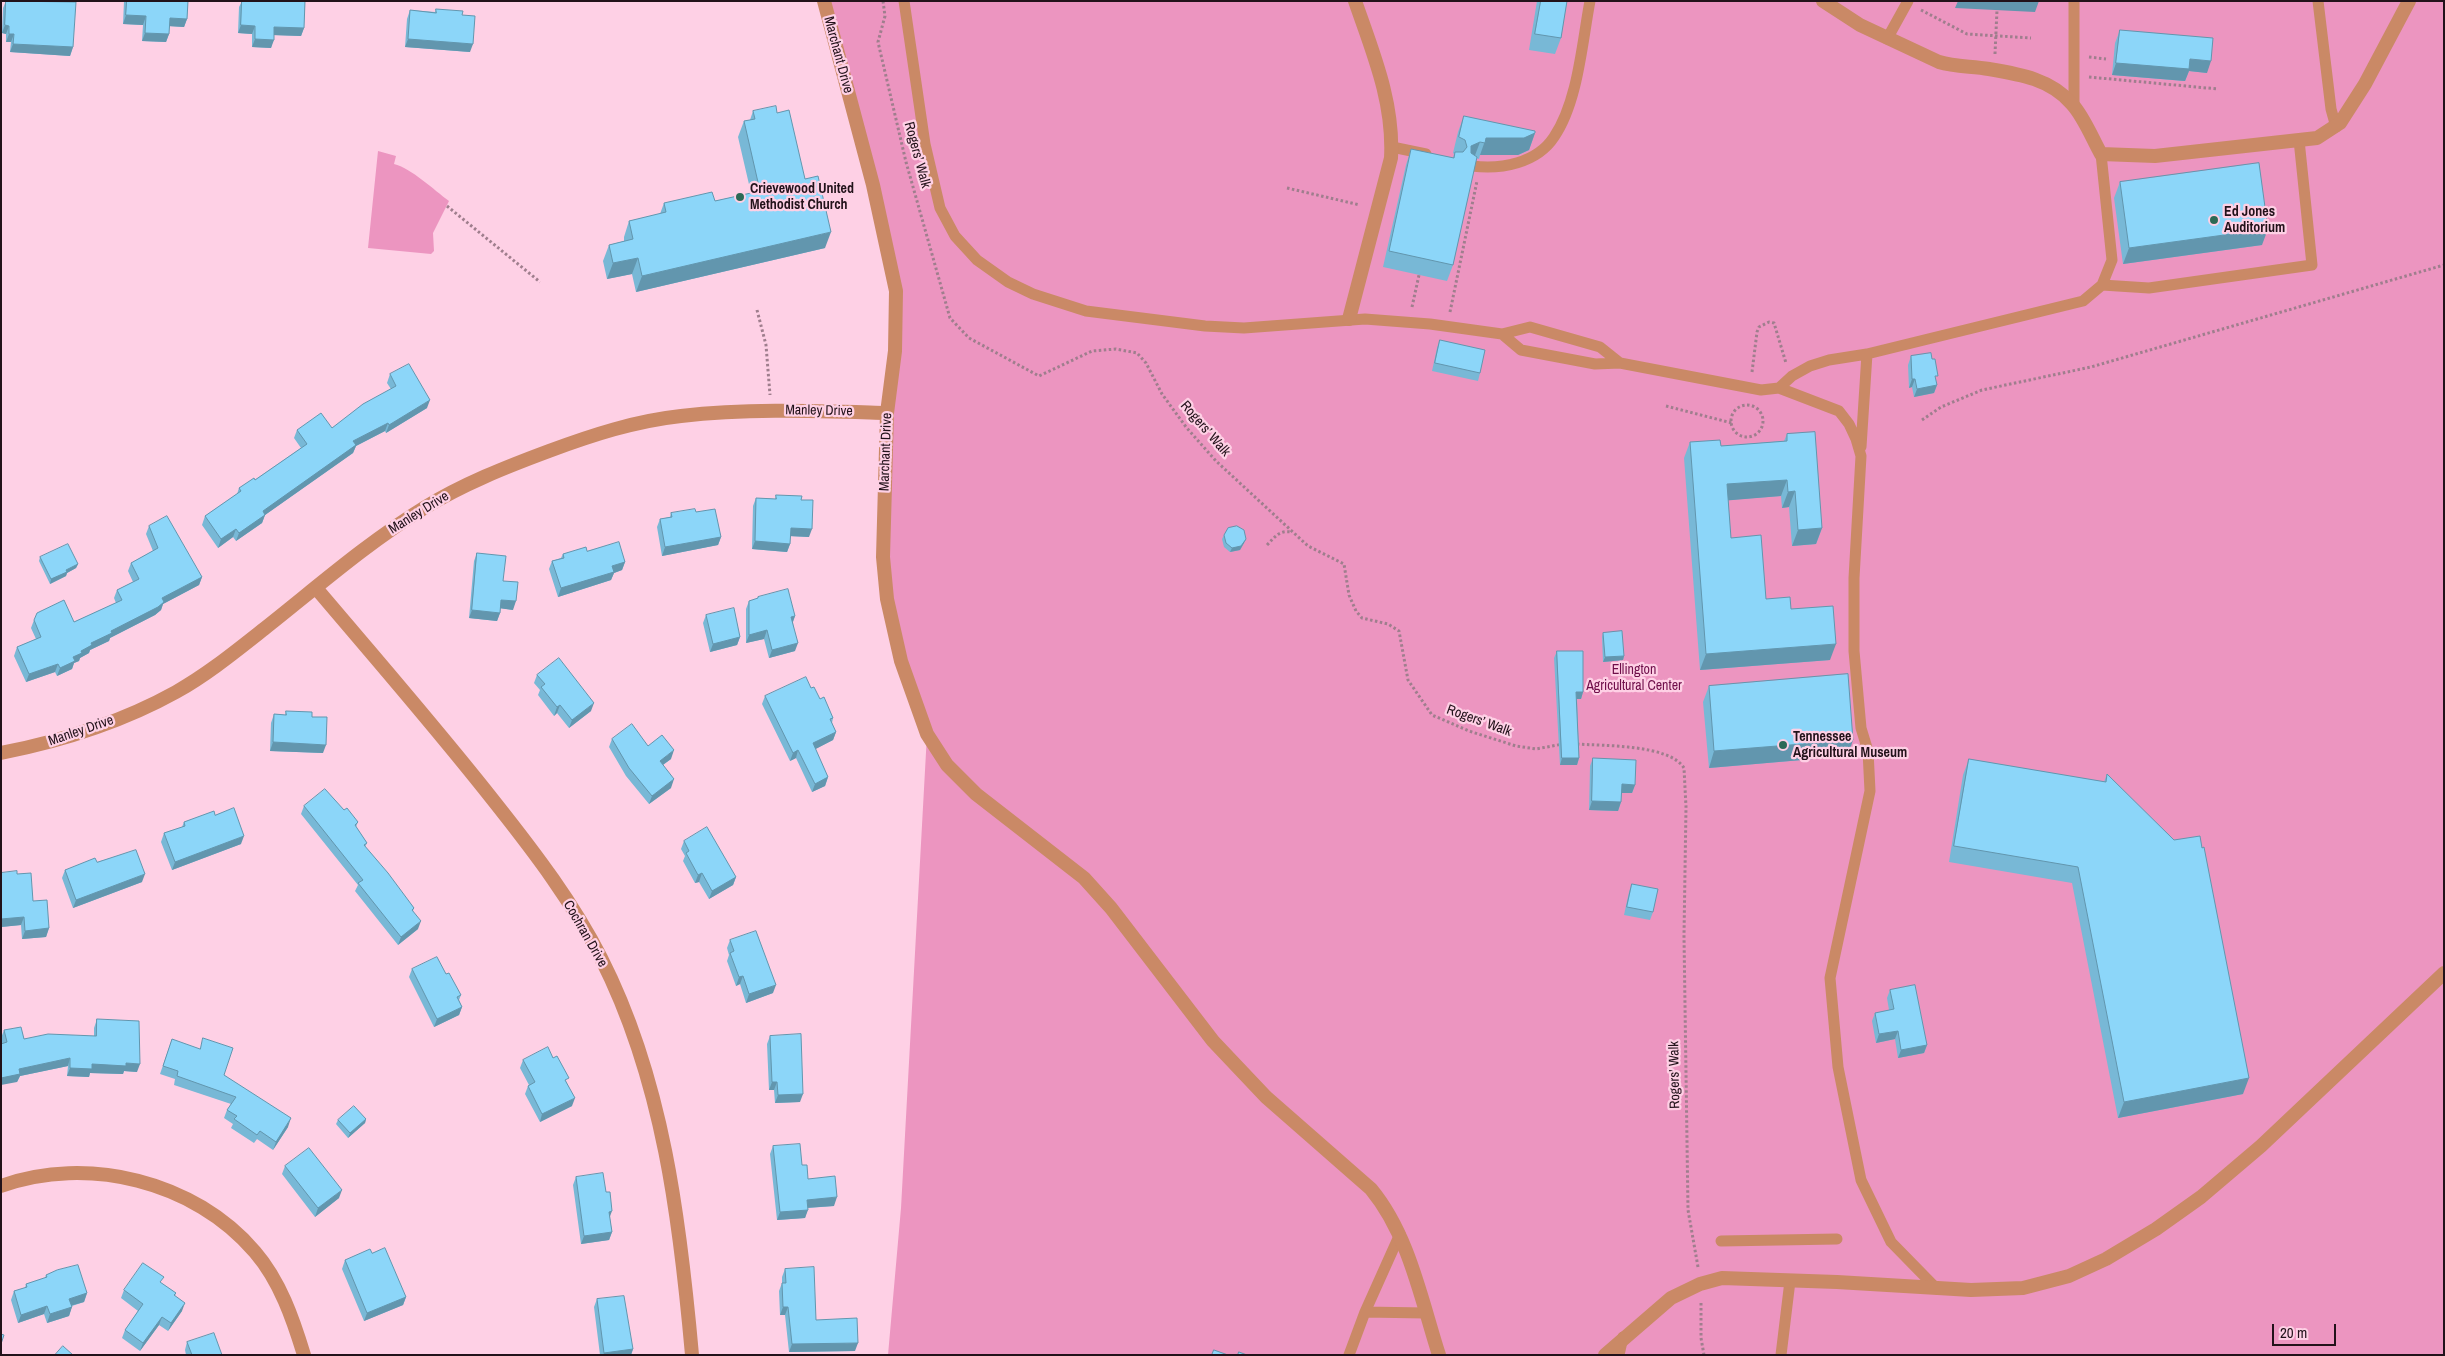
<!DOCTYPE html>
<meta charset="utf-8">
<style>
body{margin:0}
#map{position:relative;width:2445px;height:1356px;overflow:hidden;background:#fed0e5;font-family:"Archivo Narrow",sans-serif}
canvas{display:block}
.frame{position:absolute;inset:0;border:2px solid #22121a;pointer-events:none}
.scale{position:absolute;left:2272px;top:1324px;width:64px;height:22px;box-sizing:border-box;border:2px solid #22121a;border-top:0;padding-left:6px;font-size:15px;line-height:18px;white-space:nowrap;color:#22121a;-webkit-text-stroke:4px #fed0e5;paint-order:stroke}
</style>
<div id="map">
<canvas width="2445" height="1356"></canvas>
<div class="frame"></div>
<div class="scale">20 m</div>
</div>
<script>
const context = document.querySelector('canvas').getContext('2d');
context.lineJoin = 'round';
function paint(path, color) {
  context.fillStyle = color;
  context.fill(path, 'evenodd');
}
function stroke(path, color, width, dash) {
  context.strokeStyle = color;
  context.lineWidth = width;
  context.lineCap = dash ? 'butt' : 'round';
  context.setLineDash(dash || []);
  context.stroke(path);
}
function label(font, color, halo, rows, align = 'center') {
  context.font = font + ' "Archivo Narrow",sans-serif';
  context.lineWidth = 4.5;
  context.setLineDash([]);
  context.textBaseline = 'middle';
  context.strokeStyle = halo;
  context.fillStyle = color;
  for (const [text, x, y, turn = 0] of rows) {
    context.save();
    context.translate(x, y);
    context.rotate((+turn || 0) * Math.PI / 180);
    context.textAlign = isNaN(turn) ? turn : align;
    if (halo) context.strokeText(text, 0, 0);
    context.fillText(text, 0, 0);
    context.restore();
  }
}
paint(new Path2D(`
 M824,1H2444V1355H888L901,1208L927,734L887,599L897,316Z
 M378,151L396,156L394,164C411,168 434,190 449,201L433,233L434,251L431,254L368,248Z`), '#ec95c0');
stroke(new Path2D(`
 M883,1L885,16L878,42L906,162L950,318L969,338L1039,376L1092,351L1116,349L1137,353L1146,363L1162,394L1186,427L1216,461L1308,546L1344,564L1349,595L1356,611L1362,618L1388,624L1399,631L1408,680L1432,715L1469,731L1516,746L1536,749L1563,744
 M1921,10L1967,34L2031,38
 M1995,54L1997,10
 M2089,57L2106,59
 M2089,77L2218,89
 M1287,188L1360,205
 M447,206L540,282
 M1412,307L1419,275
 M757,310L766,345L770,395
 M1450,312L1477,181
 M1752,372L1757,332L1759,327L1769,322L1774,323L1786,363
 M1731 421a16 16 0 1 1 32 0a16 16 0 1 1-32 0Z
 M1666,406L1732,423
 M1922,420L1941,407L1982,390L2091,367L2444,265
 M1267,545C1275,537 1279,530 1291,532
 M1577,744C1603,746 1669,744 1684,768L1686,807L1684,936L1688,1210L1698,1267
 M1701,1303V1338L1704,1355`), '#9f7e8d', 3, [2.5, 2.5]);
stroke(new Path2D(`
 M904,1L925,144L940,208L955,236L977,260L1008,282L1033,294L1086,311L1205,326L1244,328L1365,319L1430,324L1502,334L1530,327L1600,347L1620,363L1761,390L1779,388L1839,411L1849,424L1856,439L1861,456L1854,578V651L1861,728L1868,751L1870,791L1830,978L1838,1067L1861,1180L1891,1242L1937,1289
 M2318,1L2331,109L2336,127
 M1887,39L1908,1
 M2074,105V1
 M1392,147L1426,154
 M1472,166C1501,170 1537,163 1554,137C1578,102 1582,43 1590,1
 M2102,285L2149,288L2312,265L2299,140
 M1502,334L1521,350L1595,364L1620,363
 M1779,388L1792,376L1810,366L1829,360L1867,354L2083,301L2102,285L2112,260L2101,154
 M1861,447L1867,354
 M1721,1241L1837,1239
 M1365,1312L1425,1313
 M1349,1355L1365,1312L1400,1234
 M1619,1355L1623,1337
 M1781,1355L1790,1281`), '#ca8966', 11);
stroke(new Path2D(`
 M824,1L873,185L896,291L895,351L887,413L883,557L887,599L901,661L927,734L947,765L976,794L1084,878L1111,908L1213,1041L1266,1097L1371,1189C1409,1235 1421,1299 1439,1355
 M1823,1L1860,25L1939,62C1955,67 1972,66 1989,69C2019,74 2051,79 2072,104C2084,117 2092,138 2101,154L2155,156L2317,138L2340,123L2365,84L2409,1
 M1349,319L1391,158C1394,102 1373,53 1355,1
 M316,588C377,660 439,731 497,805C535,853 573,903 601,958C663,1080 680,1220 692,1355
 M1,753C62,741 122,722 176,692C208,674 236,651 264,629C316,588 367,543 424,508C463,484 506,467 549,451C592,435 635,421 681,416C749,408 818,411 887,413
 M1,1186C87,1155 195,1181 255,1252C280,1281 293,1319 304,1355
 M1605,1355L1671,1298L1700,1284L1722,1278L1837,1282L1971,1290L2023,1288L2069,1276L2106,1259L2156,1229L2201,1197L2261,1146L2444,973`), '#ca8966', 14);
paint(new Path2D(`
 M6,1L73,47L70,56L10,52L11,42H6V34L2,33L3,8Z
 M124,1H188L187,19L184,27L169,26V34L166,42L142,41L143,25L123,24Z
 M242,1H305L304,28L301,36L274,35L271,48L252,47V34L238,33L239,7Z
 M1537,1H1567L1561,38L1555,54L1529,50Z
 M436,9L462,15L470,52L405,47L407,19L410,10L435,12Z
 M2120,30L2207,73L2189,71L2185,81L2112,75L2115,43Z
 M753,111L777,113L805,179L825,248L636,292L632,274L607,279L603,261L609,245L624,241V237L629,221L660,214L664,203L715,201L751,193L738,137L744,121L750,120Z
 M1464,116L1535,133L1529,150L1518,155H1480L1479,159L1476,158L1453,265L1447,281L1383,267L1406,165L1411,149L1453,158L1454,154L1453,153L1458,132Z
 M2120,182L2262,245L2123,264L2114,198Z
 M1440,340L1480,373L1478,381L1432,371L1437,348Z
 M1911,356L1936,381L1937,385L1934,393L1914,397L1912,387L1909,388L1908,365Z
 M390,374L427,408L386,433L385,431L356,446L353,453L265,515L262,523L236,541L233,537L218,548L202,525L205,516L237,494L239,488L255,480L301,448L294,438L297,430L332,428L391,389L387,383Z
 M1787,434L1822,528L1816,544L1792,546L1789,507L1782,508L1781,496L1728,500L1731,538L1766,599L1791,609L1830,660L1700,670L1684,458L1690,442L1721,446L1784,441Z
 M776,495L801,500L809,537L790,536V544L787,552L752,549L753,506L756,498L775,499Z
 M696,512L721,537L718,545L662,556L657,527L660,519L670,517L671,513Z
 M149,526L202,577L199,585L163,604L161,610L155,615L110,638L109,641L90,650L89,653L80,658L79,661L74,663L72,669L57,676L55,672L26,682L14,656L17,647L36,639L31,628L34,620L74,622L116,603L114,598L117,590L133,582L128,571L131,563L153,551L146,534Z
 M1224,535L1246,539L1244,543L1240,550L1230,552L1224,547L1222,539Z
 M587,551L625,562L622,570L614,573L611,580L558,597L549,569L552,561L561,558L563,554Z
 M477,553L503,581L513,610L500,608V613L497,621L469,618L474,561Z
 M40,557L78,564L76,568L67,573L66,576L50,584L39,561Z
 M758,597L795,616L793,622L795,651L769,658L764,639L746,643V609L749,601L757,599Z
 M706,615L740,637L737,645L710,652L703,623Z
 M1603,633L1624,656L1623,660L1603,662L1602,637Z
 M1557,651L1583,692L1581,699H1577L1579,758L1577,765H1560L1554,658Z
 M537,675L591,711L569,728L557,713L554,716L538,695L540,690L534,683Z
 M1709,686L1848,756L1709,768L1703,702Z
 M811,688L833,718L832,723L836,732L833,740L815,749L828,777L825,786L812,792L796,758L790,761L762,704L765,696Z
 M286,711L312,717L323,753L270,751L271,723L274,714L285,715Z
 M612,739L648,746L671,759L663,765L671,788L649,804L626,776L609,747Z
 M1593,758L1635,785L1632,793H1621V802L1618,811L1589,810L1590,766Z
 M1969,759L2104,782L2107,774L2243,1094L2118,1118L2072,883L1949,862L1963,775Z
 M304,806L344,810L358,822L356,827L367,843L365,847L414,908L413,911L418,929L398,945L355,891L358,885L301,814Z
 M215,815L241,844L172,870L161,842L164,833L182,827L184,822Z
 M684,841L736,877L733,885L709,899L699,882L695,883L683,861L685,856L681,849Z
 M97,862L142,882L73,908L62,878L65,870Z
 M1,873L17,874L49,928L46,937L22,939L21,925L1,927Z
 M1632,884L1653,912L1650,920L1624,915L1629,892Z
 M730,940L773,993L746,1003L740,984L736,986L727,961L729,955L727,948Z
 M412,969L446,974L461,995L459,1000L462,1007L459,1015L434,1027L409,977Z
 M1890,990L1927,1045L1924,1053L1898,1058L1895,1039L1876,1043L1872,1021L1875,1013L1889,1010L1887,998Z
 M97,1019L137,1072L124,1071L123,1074L90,1073L89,1077L67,1076L68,1066L20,1076L17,1082L2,1043L1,1038L4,1030L24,1039L94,1036V1028Z
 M770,1036L800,1102L775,1103L774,1090H769L767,1044Z
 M172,1039L224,1075L288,1127L273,1150L257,1139L254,1143L231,1128L233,1124L224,1118L227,1110L231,1104L174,1085L175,1079L160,1074Z
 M553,1058L567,1083L572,1106L540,1122L525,1094L528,1086L529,1085L520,1068L523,1060Z
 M366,1119L365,1123L348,1138L336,1124L338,1120Z
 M773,1146L802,1165L808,1179L834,1206L808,1208L805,1218L777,1220L770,1154Z
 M285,1166L339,1198L315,1217L282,1174Z
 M576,1177L606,1192L612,1232L609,1240L581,1244L573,1185Z
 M372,1253L406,1297L403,1305L364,1321L342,1269L345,1260Z
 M785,1269L816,1320L855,1351L789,1352L785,1315H780L779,1291L782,1283V1277Z
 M46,1275L87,1293L84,1302L72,1306L69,1316L47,1323L44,1314L18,1323L11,1300L14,1291L25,1288L26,1284L45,1278Z
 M161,1283L176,1293L175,1296L182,1311L168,1331L159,1325L140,1351L122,1338L125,1330L138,1311L121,1298L124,1290Z
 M597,1299L633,1349L631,1355H600L594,1307Z
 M187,1342L222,1355H186L185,1350Z`), '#78b8d6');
paint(new Path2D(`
 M1958,1H2039L2035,12L1955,8Z
 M126,15L146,16L143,25L123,24Z
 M170,18L187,19L184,27L167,26Z
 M5,25L9,26L6,34L2,33Z
 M241,25L255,26L252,34L238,33Z
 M274,27L304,28L301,36L271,35Z
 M145,33L169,34L166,42L142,41Z
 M9,34H14L11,42H6Z
 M255,39L274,40L271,48L252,47Z
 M408,39L473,44L470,52L405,47Z
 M13,44L73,47L70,56L10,52Z
 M2190,59L2211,61L2207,73L2189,71L2185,81L2112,75L2116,63Z
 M1535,133L1529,150L1518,155H1480L1486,138Z
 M1480,142L1474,158L1466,162L1471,146Z
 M2268,229L2262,245L2123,264L2129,248Z
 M831,232L825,248L636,292L642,276Z
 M638,258L632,274L607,279L613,263Z
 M1912,379H1915L1912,387L1909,388Z
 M1937,385L1934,393L1914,397L1917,389Z
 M430,400L427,408L386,433L389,425Z
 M388,423L385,431L356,446L353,453L265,515L262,523L236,541L239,533L263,511L353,441Z
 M1787,480L1781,496L1721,501L1727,484Z
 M1795,491L1789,507L1782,508L1788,492Z
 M791,528L812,529L809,537L788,536Z
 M1822,528L1816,544L1792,546L1798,530Z
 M236,529L233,537L218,548L221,539Z
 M721,537L718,545L662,556L665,547Z
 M1246,539L1244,543L1240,550L1230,552L1232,548Z
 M755,541L790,544L787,552L752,549Z
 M625,562L622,570L614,573L611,580L558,597L561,588L612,566Z
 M78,564L76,568L67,573L66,576L50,584L51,579L66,570Z
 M202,577L199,585L163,604L161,610L155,615L110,638L109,641L90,650L89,653L80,658L79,661L74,663L72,669L57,676L60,668L91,643L162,598Z
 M501,600L516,601L513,610L498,608Z
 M472,610L500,613L497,621L469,618Z
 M795,616L792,624L791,617Z
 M767,630L764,639L746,643L749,635Z
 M740,637L737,645L710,652L713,644Z
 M798,643L795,651L769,658L772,650Z
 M1836,644L1830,660L1700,670L1706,654Z
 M1624,656L1623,660L1603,662L1605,657Z
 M58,664L55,672L26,682L29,674Z
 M1576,692H1583L1581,699H1574Z
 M594,703L591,711L569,728L572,720Z
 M560,705L557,713L554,716L557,707Z
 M836,732L833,740L810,752L813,743Z
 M1853,740L1848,756L1709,768L1714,751Z
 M273,742L326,745L323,753L270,751Z
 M674,750L671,759L657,769L660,761Z
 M798,750L796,758L790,761L793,753Z
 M1562,758H1579L1577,765H1560Z
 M828,777L825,786L812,792L815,784Z
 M674,779L671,788L649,804L652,796Z
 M1622,784L1635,785L1632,793H1619Z
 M1592,801L1621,802L1618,811L1589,810Z
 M244,836L241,844L172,870L175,862Z
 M702,873L699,882L695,883L698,875Z
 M145,874L142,882L73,908L76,900Z
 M736,877L733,885L709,899L712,891Z
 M24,917L21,925L1,927V919Z
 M421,921L418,929L398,945L401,937Z
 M49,928L46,937L22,939L25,931Z
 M743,976L740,984L736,986L739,977Z
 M776,985L773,993L746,1003L749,994Z
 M462,1007L459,1015L434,1027L437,1019Z
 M1898,1031L1895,1039L1876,1043L1879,1034Z
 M1927,1045L1924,1053L1898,1058L1901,1050Z
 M70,1058L68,1066L20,1076L17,1082L1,1085V1078L19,1069Z
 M126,1063L140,1064L137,1072L124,1071L123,1074L90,1073L89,1077L67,1076L70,1068L92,1064Z
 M2249,1078L2243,1094L2118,1118L2124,1102Z
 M772,1082H777L774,1090H769Z
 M803,1094L800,1102L775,1103L778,1095Z
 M575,1098L572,1106L540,1122L542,1114Z
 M291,1118L288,1127L273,1150L276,1142Z
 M366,1119L365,1123L348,1138L350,1133Z
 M342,1190L339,1198L315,1217L318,1208Z
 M837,1197L834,1206L804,1208L807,1200Z
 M808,1210L805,1218L777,1220L780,1212Z
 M612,1211L609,1219V1212Z
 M612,1232L609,1240L581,1244L584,1236Z
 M87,1293L84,1302L66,1307L69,1299Z
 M406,1297L403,1305L364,1321L367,1313Z
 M185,1303L182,1311L168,1331L171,1323Z
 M47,1306L44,1314L18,1323L21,1315Z
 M72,1307L69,1316L47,1323L50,1314Z
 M783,1307H788L785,1315H780Z
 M162,1317L159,1325L140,1351L143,1343Z
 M858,1343L855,1351L789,1352L792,1344Z
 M633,1349L631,1355H603L604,1353Z`), '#6296ae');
const building = new Path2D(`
 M6,1L76,2L73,47L13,44L14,34H9V26L5,25Z
 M127,1H188L187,19L170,18L169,34L145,33L146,16L126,15Z
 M242,1H305L304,28L274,27V40L255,39V26L241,25Z
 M1541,1H1567L1561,38L1535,34Z
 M436,9L463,11L462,15L475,16L473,44L408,39L410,10L436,13Z
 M2120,30L2213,38L2211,61L2190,59L2189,69L2116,63Z
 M776,106L777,113L789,110L805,179L818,176L831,232L642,276L638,258L613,263L609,245L633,239L629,221L666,212L664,203L712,192L715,201L760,191L744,121L755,119L753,111Z
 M1464,116L1535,131V133L1524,138H1486L1485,143L1480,142L1471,146V153L1477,157L1453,265L1389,251L1411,149L1454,158L1455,152H1463L1467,147L1465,140L1459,137Z
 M2259,163L2268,229L2129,248L2120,182Z
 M1440,340L1485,350L1480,373L1435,363Z
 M1931,353L1932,359H1935L1938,376H1935L1937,385L1917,389L1915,379H1912L1911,356Z
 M409,364L430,400L389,425L388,423L353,441L356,445L263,511L265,515L239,533L236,529L221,539L205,516L241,491L239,488L254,478L255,480L307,444L297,430L321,413L332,428L363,404L396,386L390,374Z
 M1815,432L1822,528L1798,530L1795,491L1788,492L1787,480L1727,484L1731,538L1761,535L1766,599L1790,597L1791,609L1833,606L1836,644L1706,654L1690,442L1720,440L1721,446L1787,441V434Z
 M776,495L802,496L801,500H813L812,529L791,528L790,544L755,541L756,498L776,499Z
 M695,509L696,512L715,509L721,537L665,547L660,519L672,517L671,513Z
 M167,516L202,577L162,598L164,602L158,607L111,631L112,633L91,643L92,645L81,651L82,653L73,657L75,661L60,668L58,664L29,674L17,647L41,637L34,620L37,613L64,600L74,622L122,600L117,590L139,579L131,563L158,548L149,526Z
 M1237,526L1244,530L1246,539L1241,546L1232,548L1226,543L1224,535L1228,528Z
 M619,542L625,562L612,566L614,572L561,588L552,561L564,558L563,554L586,547L587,551Z
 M68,544L78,564L66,570L67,572L51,579L40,557Z
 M477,553L506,556L503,581L518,582L516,601L501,600L500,613L472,610Z
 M788,589L795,616L791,617L798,643L772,650L767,630L749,635V601L758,598V597Z
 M734,608L740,637L713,644L706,615Z
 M1622,631L1624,656L1605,657L1603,633Z
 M1557,651H1583V692H1576L1579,758H1562Z
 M559,658L594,703L572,720L560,705L557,707L541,687L545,684L537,675Z
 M1848,674L1853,740L1714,751L1709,686Z
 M806,677L811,688L814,687L820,699L824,697L833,718L830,719L836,732L813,743L828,777L815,784L798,750L793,753L765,696Z
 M286,711L312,712V717H327L326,745L273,742L274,714L286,715Z
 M632,724L648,746L662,735L674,750L660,761L674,779L652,796L629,768L612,739Z
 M1593,758L1636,760L1635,785L1622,784L1621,802L1592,801Z
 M1969,759L2106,782L2107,774L2174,840L2200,836L2202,848L2204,847L2249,1078L2124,1102L2078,867L1954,846Z
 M325,789L344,810L347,808L358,822L355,825L367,843L364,845L388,873L414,908L412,910L421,921L401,937L358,883L363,880L304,806Z
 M234,808L244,836L175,862L164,833L185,826L184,822L214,811L215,815Z
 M707,827L736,877L712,891L702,873L698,875L686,853L689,851L684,841Z
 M136,850L145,874L76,900L65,870L95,858L97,862Z
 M17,871V874L31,873L33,901L47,900L49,928L25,931L24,917L1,919V873Z
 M1632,884L1658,889L1653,912L1627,907Z
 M756,931L776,985L749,994L743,976L739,977L730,953L734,951L730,940Z
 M437,957L446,974L449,973L461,995L457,997L462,1007L437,1019L412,969Z
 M1915,985L1927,1045L1901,1050L1898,1031L1879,1034L1875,1013L1894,1009L1890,990Z
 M97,1019L139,1021L140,1064L126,1063V1066L92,1064V1069L70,1068V1058L19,1069L20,1074L1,1078V1044L7,1042L4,1030L21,1027L24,1039L48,1034L96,1036Z
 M801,1034L803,1094L778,1095L777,1082H772L770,1036Z
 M203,1038L233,1048L224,1075L291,1118L276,1142L260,1131L257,1135L234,1119L237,1116L227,1110L236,1097L177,1076L178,1071L163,1066L172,1039L200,1049Z
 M548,1047L553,1058L557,1056L569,1078L565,1080L575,1098L542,1114L528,1086L535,1082L523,1060Z
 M354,1106L366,1119L350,1133L338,1120Z
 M800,1144L802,1165H807L808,1179L835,1176L837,1197L807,1200L808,1210L780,1212L773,1146Z
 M309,1148L342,1190L318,1208L285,1166Z
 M603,1173L606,1192H610L612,1211L609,1212L612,1232L584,1236L576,1177Z
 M385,1248L406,1297L367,1313L345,1260L370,1249L372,1253Z
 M143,1263L164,1277L160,1282L176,1293L174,1295L185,1303L171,1323L162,1317L143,1343L125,1330L143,1304L124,1290Z
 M78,1265L87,1293L69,1299L72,1307L50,1314L47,1306L21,1315L14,1291L27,1287L26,1284L47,1277L46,1275L57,1270Z
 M814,1267L816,1320L857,1318L858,1343L792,1344L788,1307H783L782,1283H786L785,1269Z
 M624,1296L633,1349L604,1353L597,1299Z
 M214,1333L222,1355H192L187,1342Z
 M1,1334L4,1335L1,1344Z
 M63,1346L73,1355H55Z
 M1214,1350L1228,1355H1212Z
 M1239,1352L1247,1355H1238Z`);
paint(building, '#8cd6f9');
stroke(building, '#6296ae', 1);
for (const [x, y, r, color] of [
 [740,197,5,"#2c6955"],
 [2214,220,5,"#2c6955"],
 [1783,745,5,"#2c6955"]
]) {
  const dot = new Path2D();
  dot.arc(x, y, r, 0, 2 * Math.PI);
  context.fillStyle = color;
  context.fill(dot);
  stroke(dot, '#fed0e5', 2);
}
label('14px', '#22121a', '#fed0e5', [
 ["Marchant Drive",838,55,75],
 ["Rogers’ Walk",917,155,75],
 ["Manley Drive",819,411,1],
 ["Rogers’ Walk",1205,429,49],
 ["Marchant Drive",886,452,-88],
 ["Manley Drive",419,513,-32],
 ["Rogers’ Walk",1479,721,20],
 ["Manley Drive",81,731,-19],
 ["Cochran Drive",585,934,60],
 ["Rogers’ Walk",1675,1075,-91]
]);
label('bold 14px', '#22121a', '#fed0e5', [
 ["Crievewood United",750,189],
 ["Methodist Church",750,205],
 ["Ed Jones",2224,212],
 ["Auditorium",2224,228],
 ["Tennessee",1793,737],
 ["Agricultural Museum",1793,753]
], 'left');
label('14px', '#6f0e4a', '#fed0e5', [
 ["Ellington",1634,670],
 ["Agricultural Center",1634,686]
]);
</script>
